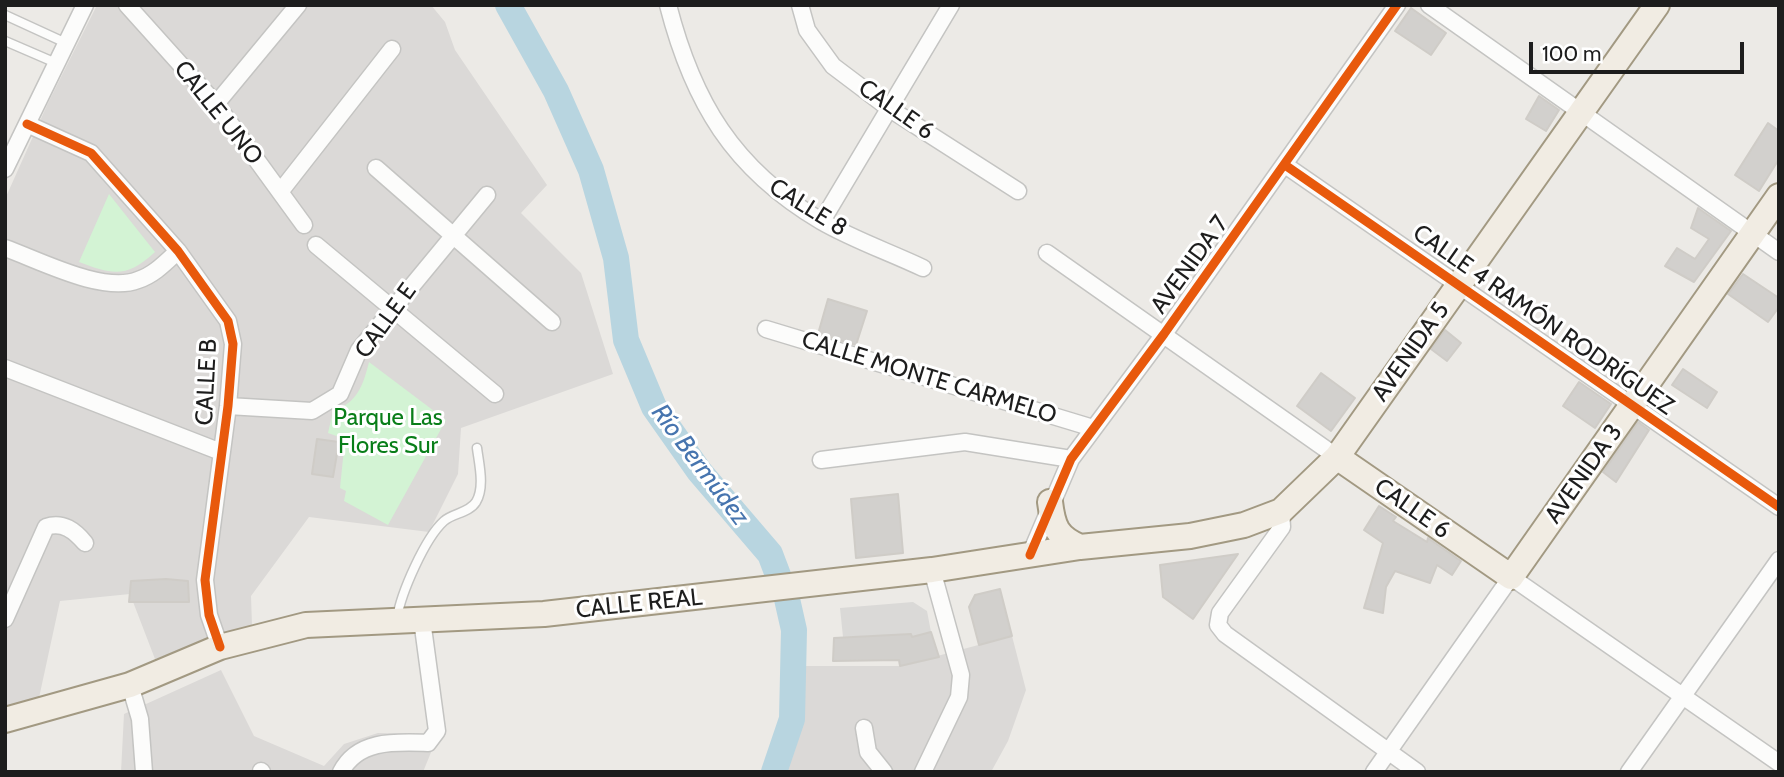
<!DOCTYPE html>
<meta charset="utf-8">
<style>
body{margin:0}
#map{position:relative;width:1784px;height:777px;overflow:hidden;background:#eceae6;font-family:Cabin,sans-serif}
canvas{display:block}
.frame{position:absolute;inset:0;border:7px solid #1d1d1d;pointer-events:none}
.scale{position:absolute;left:1529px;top:42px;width:215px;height:32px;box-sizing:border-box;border:4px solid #1d1d1d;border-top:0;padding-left:9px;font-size:21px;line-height:24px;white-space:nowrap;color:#1d1d1d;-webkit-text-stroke:5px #fff;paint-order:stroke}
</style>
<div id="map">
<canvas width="1784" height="777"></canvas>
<div class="frame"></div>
<div class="scale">100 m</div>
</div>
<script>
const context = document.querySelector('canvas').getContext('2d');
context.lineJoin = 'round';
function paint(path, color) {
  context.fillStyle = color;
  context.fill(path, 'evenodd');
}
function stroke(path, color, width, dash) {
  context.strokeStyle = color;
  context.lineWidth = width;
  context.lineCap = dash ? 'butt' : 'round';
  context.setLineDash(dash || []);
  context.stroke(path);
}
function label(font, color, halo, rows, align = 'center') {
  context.font = font + ' Cabin,sans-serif';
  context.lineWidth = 6;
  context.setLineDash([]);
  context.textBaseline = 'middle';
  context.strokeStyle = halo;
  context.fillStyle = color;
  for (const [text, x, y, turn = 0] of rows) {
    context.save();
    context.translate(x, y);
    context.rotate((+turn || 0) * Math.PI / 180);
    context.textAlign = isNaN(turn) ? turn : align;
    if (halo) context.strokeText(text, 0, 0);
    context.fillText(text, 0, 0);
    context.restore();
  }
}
paint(new Path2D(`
 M97,5H431L445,22L455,50L547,185L521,213L581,273L613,374L461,428L458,474L429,532L309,517L251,596L252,626L155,659L130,594L60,601L37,707L5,715V199L48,103Z
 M1012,636L1026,690L1008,741L991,772H780L799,718V666H900Z
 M221,670L254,736L324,766L344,744L378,733L426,734L436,740L423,772H121L124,714Z`), '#dbd9d7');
paint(new Path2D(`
 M913,602L927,611L931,632L912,637L910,634L843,637L840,608Z`), '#dad9d7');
paint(new Path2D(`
 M109,194L155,252C127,278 113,275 79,262Z
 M369,362L446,420L388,525L344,501L346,491L340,488L345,439L328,433L333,411C357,403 363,386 369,362Z`), '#d3f3d4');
stroke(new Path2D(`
 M508,5L556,91L591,170L616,258L626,340L654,407L699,471L770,554L787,599L794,630L792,719L774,772`), '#b8d5e0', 26);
const building = new Path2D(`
 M1411,8L1446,33L1431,55L1395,31Z
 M1539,96L1559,110L1546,131L1526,119Z
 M1768,123L1779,131V159L1759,191L1735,175Z
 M1698,208L1731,231L1694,282L1665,266L1677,248L1695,259L1709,239L1691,228Z
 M1743,274L1779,298V307L1768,322L1728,294Z
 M828,299L867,311L856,345L818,334Z
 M1445,330L1461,343L1447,361L1431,349Z
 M1683,369L1717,392L1707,408L1672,385Z
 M1321,373L1355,398L1331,431L1297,406Z
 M1579,382L1611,404L1595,428L1563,406Z
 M1638,422L1649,430L1616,482L1603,472Z
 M317,439L339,442L333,477L312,474Z
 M898,494L903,553L856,558L851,499Z
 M1379,506L1396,517L1393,521L1427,542L1428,538L1461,561L1452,575L1437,565L1430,583L1395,571L1386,587L1383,613L1364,608L1383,543L1364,530Z
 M1238,554L1193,619L1163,597L1160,565Z
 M166,579L188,581L189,602H129L131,581Z
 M1000,589L1012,636L979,645L969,607L975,595Z
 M931,632L939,657L900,666L899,660L833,661L834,638L911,634L912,637Z`);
paint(building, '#d2d0cd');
stroke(building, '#cfccc7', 2);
const service = new Path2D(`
 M5,15L66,43
 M5,41L56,63
 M397,618C401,593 425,538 444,521C453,513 469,513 476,502C485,487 479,464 477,448`);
const minor = new Path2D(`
 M127,5L216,104L304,225
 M668,5C693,102 733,169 821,221C852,239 889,252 923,268
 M800,5L807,30L833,66L890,109L1018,191
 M1429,5L1779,252
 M216,104L298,5
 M27,124L91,153L178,251L228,321L233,344L228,406L205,580L209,615L220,647
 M1285,165L1779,507
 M376,168L552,322
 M5,169L85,5
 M280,192L392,49
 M822,221L951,5
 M316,245L495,394
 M5,248C39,260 103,294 138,280C154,275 166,262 178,251
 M1047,253L1337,457
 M766,329L1093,428
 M5,368L221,452
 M228,406L312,411L340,394L359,350L487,195
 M821,460L965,442L1071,459
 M1281,511L1282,527L1220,613L1218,625L1225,634L1417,772
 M1030,555L1071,459L1164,334L1397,5
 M5,619L46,527C63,521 75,531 85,543
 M130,685L140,719L144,772
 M864,728L868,752L884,772
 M261,771L262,772
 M341,772C358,739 396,742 428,743L437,731L422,620
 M923,772L959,697L961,675L932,570
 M1374,772L1511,577L1779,763
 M1629,772L1779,560`);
const primary = new Path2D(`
 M1337,457L1511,577L1779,196
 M1050,502C1053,527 1057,537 1080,547
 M5,720L130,685L220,647L306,625L544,614L932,570L1080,547L1190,536L1244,525L1281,511L1337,457L1657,5`);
stroke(service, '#c4c4c2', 11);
stroke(minor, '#c4c4c2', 19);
stroke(primary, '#a29982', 28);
stroke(service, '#fcfcfb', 8);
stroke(minor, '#fcfcfb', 16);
stroke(primary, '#f1ece3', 24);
stroke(new Path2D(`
 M27,124L91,153L178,251L228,321L233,344L228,406L205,580L209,615L220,647
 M1285,165L1779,507
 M1030,555L1071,459L1164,334L1397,5`), '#e8590c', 9);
label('24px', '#1d1d1d', '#fff', [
 ["CALLE 6",896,110,35],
 ["CALLE UNO",218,113,51],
 ["CALLE 8",808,208,32],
 ["AVENIDA 7",1190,265,-54],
 ["CALLE 4 RAMÓN RODRÍGUEZ",1543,320,35],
 ["CALLE E",386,321,-54],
 ["AVENIDA 5",1411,352,-55],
 ["CALLE MONTE CARMELO",929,378,17],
 ["CALLE B",207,382,-87],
 ["AVENIDA 3",1584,474,-55],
 ["CALLE 6",1412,509,35],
 ["CALLE REAL",639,604,-6]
]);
label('24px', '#097e19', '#fff', [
 ["Parque Las",388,418],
 ["Flores Sur",388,446]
]);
label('italic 26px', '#4775af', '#fff', [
 ["Río Bermúdez",700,465,53]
]);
</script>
